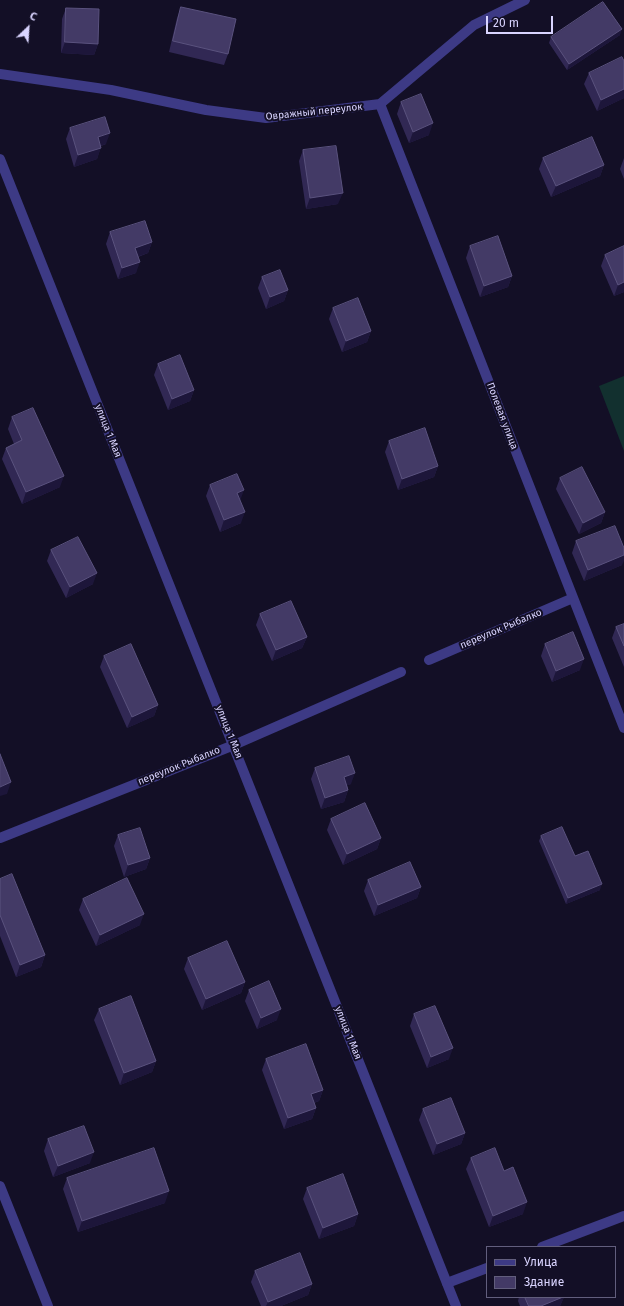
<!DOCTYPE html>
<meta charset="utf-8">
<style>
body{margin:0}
#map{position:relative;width:624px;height:1306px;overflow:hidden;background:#130f26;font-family:"Fira Sans",sans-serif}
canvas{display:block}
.legend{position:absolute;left:486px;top:1246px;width:130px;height:52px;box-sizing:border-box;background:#130f26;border:1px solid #625e7d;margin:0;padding:5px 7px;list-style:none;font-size:12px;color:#d9d4ff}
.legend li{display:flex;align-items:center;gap:8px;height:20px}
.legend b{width:20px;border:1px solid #625e7d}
.north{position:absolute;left:8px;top:8px;width:40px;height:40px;-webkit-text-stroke:3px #130f26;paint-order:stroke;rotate:25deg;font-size:11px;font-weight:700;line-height:16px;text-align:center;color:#d9d4ff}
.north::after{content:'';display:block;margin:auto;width:14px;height:18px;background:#d9d4ff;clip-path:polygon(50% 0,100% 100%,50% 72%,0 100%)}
.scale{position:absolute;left:486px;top:16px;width:67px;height:18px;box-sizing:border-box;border:2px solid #d9d4ff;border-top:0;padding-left:5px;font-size:12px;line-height:14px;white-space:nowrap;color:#d9d4ff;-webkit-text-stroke:3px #130f26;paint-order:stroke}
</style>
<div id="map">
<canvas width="624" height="1306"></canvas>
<ul class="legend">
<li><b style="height:5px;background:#3d3a85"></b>Улица</li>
<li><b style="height:11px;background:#433a66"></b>Здание</li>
</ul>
<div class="north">С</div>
<div class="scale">20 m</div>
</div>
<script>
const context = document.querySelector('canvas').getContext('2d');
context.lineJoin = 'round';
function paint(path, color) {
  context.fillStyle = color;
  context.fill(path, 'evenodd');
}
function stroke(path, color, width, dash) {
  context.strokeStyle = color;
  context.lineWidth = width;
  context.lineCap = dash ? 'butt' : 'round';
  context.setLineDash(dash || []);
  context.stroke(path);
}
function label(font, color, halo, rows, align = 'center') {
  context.font = font + ' "Fira Sans",sans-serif';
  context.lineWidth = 4;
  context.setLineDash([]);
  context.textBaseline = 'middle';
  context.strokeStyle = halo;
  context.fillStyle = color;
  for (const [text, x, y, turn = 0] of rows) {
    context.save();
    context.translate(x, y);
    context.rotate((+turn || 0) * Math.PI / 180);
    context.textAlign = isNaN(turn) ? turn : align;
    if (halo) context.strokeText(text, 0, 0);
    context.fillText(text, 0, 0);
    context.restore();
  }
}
paint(new Path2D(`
 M624,376V451L599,386Z`), '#12302f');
stroke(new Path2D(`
 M542,1247L624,1216
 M447,1283L487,1268`), '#3d3a85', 10);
stroke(new Path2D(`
 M0,74L111,90L206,110L266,118L380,104L474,25L525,0
 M380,104L624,728
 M0,159L456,1306
 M429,660L573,598
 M0,838L234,745L401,672
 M0,1186L48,1306`), '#3d3a85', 10);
paint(new Path2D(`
 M181,7L228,54L224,65L169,52L177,18Z
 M66,8L98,44L94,55L61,53L62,19Z
 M620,35L567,70L549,43L551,37Z
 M624,61V98L597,111L584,84L589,73Z
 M401,102L429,135L409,143L397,114Z
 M70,128L106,144L101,146L97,159L74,167L66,139Z
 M303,150L338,204L306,209L299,161Z
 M543,158L604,165L600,176L551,197L539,169Z
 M624,158V179L620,169Z
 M110,232L152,242L148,253L138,257L136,273L118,279L106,244Z
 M470,246L512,276L508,287L480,297L466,258Z
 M624,246V292L614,296L601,266L605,255Z
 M262,277L288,290L284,301L266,309L258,288Z
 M333,308L371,331L367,342L342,352L329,319Z
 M158,364L194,390L190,401L168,410L154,375Z
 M12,417L60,487L22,504L2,459L6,448L14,444L8,429Z
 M389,441L438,466L434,477L398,490L385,452Z
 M560,478L605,512L601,523L579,534L556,489Z
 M210,485L240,501L241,523L220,532L206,496Z
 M576,541L622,565L584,581L572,553Z
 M51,550L93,584L66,598L47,561Z
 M260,614L307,637L302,648L272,661L256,625Z
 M624,624V667L612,638L616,627Z
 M545,644L580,670L552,682L541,656Z
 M104,656L158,705L154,716L127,728L100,667Z
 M315,768L351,784L347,785L348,790L344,802L321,809L311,779Z
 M331,819L381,838L377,849L343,865L327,830Z
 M118,835L150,858L146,869L124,877L114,846Z
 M541,836L575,856L600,890L566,904L539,841Z
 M0,879L45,955L41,967L16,977L0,936Z
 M368,880L421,887L417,898L374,916L364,891Z
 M83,899L140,925L96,946L79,910Z
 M188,958L245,982L241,993L202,1010L184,969Z
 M249,990L277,1020L257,1029L245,1001Z
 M99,1009L156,1061L152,1072L120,1085L94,1020Z
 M414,1014L449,1059L427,1068L410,1026Z
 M266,1059L323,1090L319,1101L314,1103L316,1108L312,1119L284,1129L262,1070Z
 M423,1109L465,1133L461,1144L433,1155L419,1120Z
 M48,1139L90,1163L53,1177L44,1151Z
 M471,1158L504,1171L523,1214L489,1227L466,1169Z
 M67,1178L165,1203L78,1232L63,1189Z
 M307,1188L358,1214L354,1226L319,1239L303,1199Z
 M255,1271L312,1284L308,1295L281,1306H261L251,1282Z
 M519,1297H564L560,1306H520L518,1301Z`), '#312854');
paint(new Path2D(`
 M622,29L620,35L567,70L569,64Z
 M65,42L98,44L94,55L61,53Z
 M624,89V98L597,111L601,100Z
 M433,123L429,135L409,143L413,132Z
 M110,133L106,144L94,148L98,137Z
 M101,148L97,159L74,167L78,155Z
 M604,165L600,176L551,197L556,186Z
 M343,193L338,204L306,209L310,198Z
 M152,242L148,253L131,259L135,248Z
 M140,262L136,273L118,279L122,268Z
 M512,276L508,287L480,297L484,286Z
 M624,282V292L614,296L618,285Z
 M288,290L284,301L266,309L270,297Z
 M371,331L367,342L342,352L346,341Z
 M194,390L190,401L168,410L172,399Z
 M438,466L434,477L398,490L402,479Z
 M64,476L60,487L22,504L26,492Z
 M244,490L240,501L237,493Z
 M245,512L241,523L220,532L224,520Z
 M605,512L601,523L579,534L583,523Z
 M624,555V561L622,565L584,581L588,570Z
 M97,573L93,584L66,598L70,587Z
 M307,637L302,648L272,661L276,650Z
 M584,659L580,670L552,682L556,671Z
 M158,705L154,716L127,728L132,717Z
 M355,773L351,784L340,788L344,777Z
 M11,782L7,794L0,796V787Z
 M348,790L344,802L321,809L325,798Z
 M381,838L377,849L343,865L347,854Z
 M150,858L146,869L124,877L128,865Z
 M602,884L600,890L566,904L568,898Z
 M421,887L417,898L374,916L378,905Z
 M144,914L140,925L96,946L100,935Z
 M45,955L41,967L16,977L20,965Z
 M245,982L241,993L202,1010L206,999Z
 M281,1009L277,1020L257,1029L261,1018Z
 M453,1048L449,1059L427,1068L431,1057Z
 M156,1061L152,1072L120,1085L124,1073Z
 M323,1090L319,1101L307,1105L311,1094Z
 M316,1108L312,1119L284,1129L288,1118Z
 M465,1133L461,1144L433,1155L437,1144Z
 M94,1152L90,1163L53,1177L58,1166Z
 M169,1191L165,1203L78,1232L82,1221Z
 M527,1202L523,1214L489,1227L493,1216Z
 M358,1214L354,1226L319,1239L323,1228Z
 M312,1284L308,1295L281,1306H266L268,1302Z
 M564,1297L560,1306H541Z`), '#1d163a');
const building = new Path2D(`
 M603,2L622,29L569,64L551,37Z
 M181,7L236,19L228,54L173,41Z
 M66,8L99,9L98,44L65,42Z
 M622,57L624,61V89L601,100L589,73Z
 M421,94L433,123L413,132L401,102Z
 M105,117L110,133L98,137L101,148L78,155L70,128Z
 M592,137L604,165L556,186L543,158Z
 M336,146L343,193L310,198L303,150Z
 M145,221L152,242L135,248L140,262L122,268L110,232Z
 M498,236L512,276L484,286L470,246Z
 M624,246V282L618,285L605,255Z
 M280,270L288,290L270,297L262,277Z
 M358,298L371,331L346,341L333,308Z
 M180,355L194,390L172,399L158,364Z
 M33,408L64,476L26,492L6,448L22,440L12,417Z
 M425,428L438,466L402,479L389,441Z
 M582,467L605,512L583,523L560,478Z
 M237,474L244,490L237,493L245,512L224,520L210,485Z
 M615,526L624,548V555L588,570L576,541Z
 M78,537L97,573L70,587L51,550Z
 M291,601L307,637L276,650L260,614Z
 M624,624V646L616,627Z
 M573,632L584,659L556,671L545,644Z
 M131,644L158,705L132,717L104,656Z
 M0,754L11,782L0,787Z
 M349,756L355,773L344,777L348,790L325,798L315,768Z
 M365,803L381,838L347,854L331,819Z
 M562,827L575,856L588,851L602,884L568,898L541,836Z
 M140,828L150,858L128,865L118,835Z
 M410,862L421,887L378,905L368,880Z
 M12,874L45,955L20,965L0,915V879Z
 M127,878L144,914L100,935L83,899Z
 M227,941L245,982L206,999L188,958Z
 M269,981L281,1009L261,1018L249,990Z
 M131,996L156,1061L124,1073L99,1009Z
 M435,1006L453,1048L431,1057L414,1014Z
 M306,1044L323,1090L311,1094L316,1108L288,1118L266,1059Z
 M451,1098L465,1133L437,1144L423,1109Z
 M84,1126L94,1152L58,1166L48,1139Z
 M154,1148L169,1191L82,1221L67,1178Z
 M495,1148L504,1171L513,1167L527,1202L493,1216L471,1158Z
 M343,1174L358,1214L323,1228L307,1188Z
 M300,1253L312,1284L268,1302L255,1271Z
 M525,1297H563L541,1306H529Z`);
paint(building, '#433a66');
stroke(building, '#5a527e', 1);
label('10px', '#d9d4ff', '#130f26', [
 ["Овражный переулок",314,112,-6],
 ["Полевая улица",502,416,69],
 ["улица 1 Мая",108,431,68],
 ["переулок Рыбалко",501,629,-23],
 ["улица 1 Мая",229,732,68],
 ["переулок Рыбалко",179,766,-22],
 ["улица 1 Мая",348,1033,68]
]);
</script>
